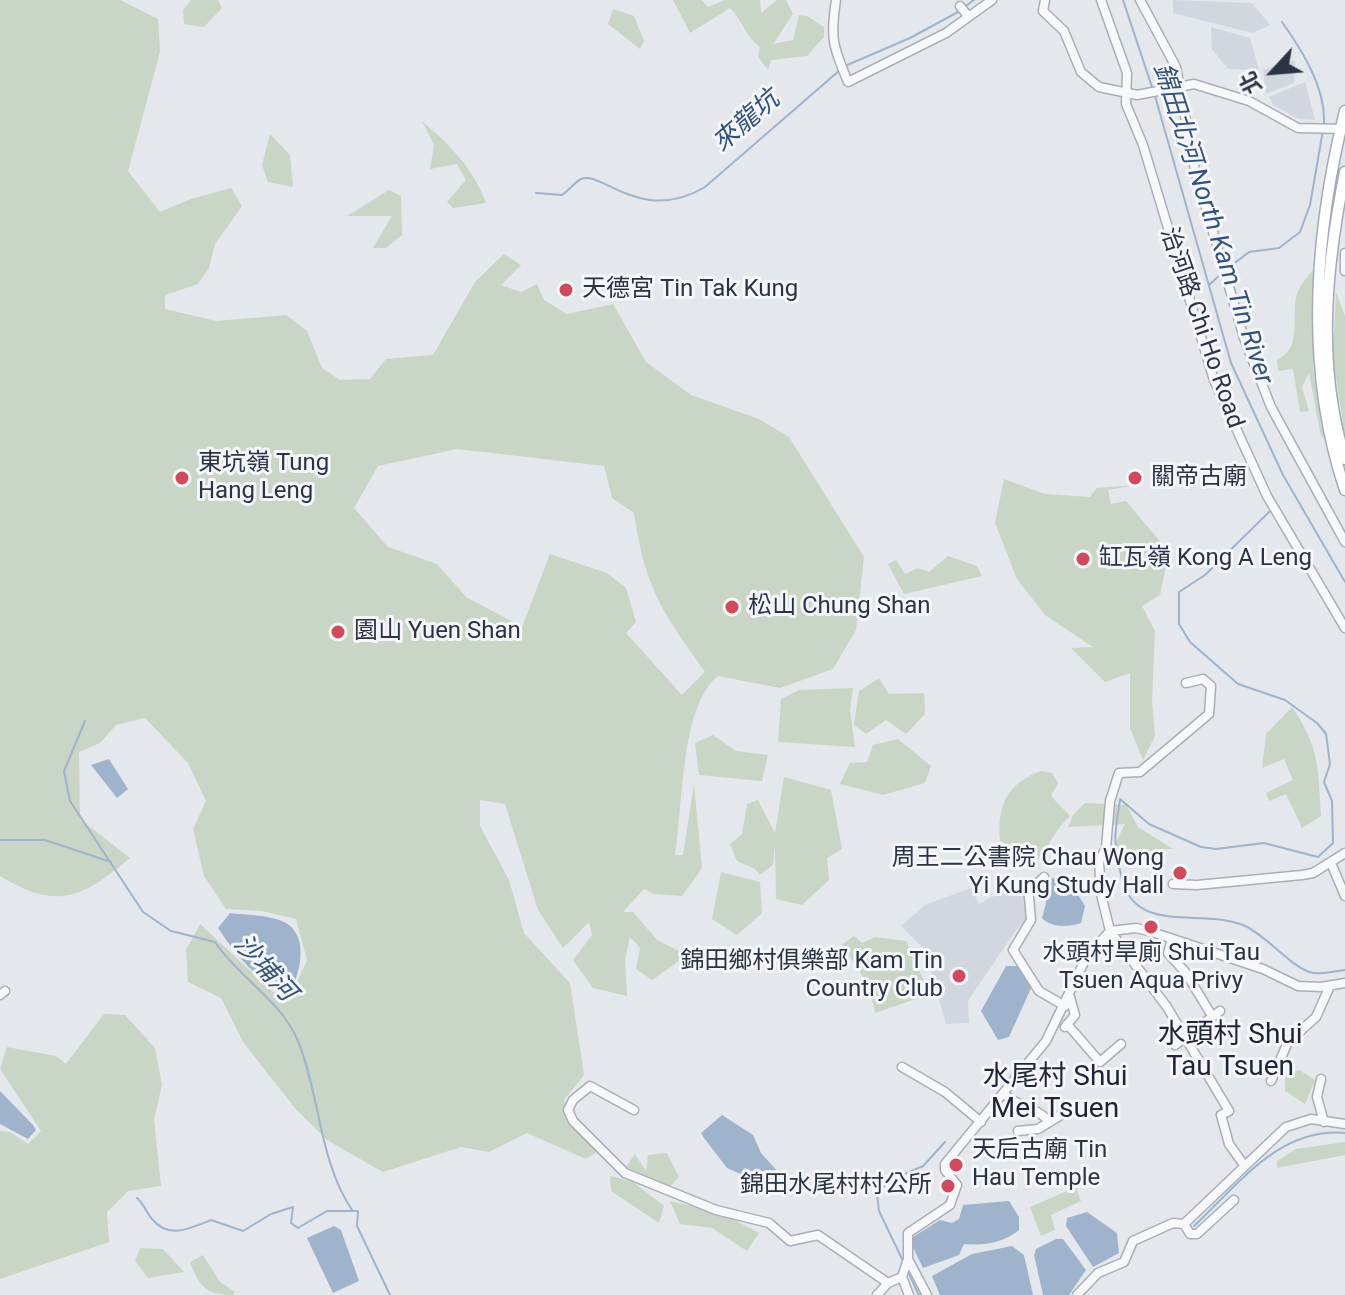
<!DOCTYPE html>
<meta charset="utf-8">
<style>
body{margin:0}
#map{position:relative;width:1345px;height:1295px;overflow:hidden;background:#e4e7ec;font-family:Roboto,"Noto Sans TC",sans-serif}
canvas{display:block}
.north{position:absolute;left:1233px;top:32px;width:80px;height:80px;-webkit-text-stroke:6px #f4f6f9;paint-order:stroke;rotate:244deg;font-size:22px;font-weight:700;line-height:32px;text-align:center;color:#2b3445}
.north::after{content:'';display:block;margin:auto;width:28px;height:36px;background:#2b3445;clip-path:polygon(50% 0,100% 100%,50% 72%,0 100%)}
</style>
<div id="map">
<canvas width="1345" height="1295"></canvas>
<div class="north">北</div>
</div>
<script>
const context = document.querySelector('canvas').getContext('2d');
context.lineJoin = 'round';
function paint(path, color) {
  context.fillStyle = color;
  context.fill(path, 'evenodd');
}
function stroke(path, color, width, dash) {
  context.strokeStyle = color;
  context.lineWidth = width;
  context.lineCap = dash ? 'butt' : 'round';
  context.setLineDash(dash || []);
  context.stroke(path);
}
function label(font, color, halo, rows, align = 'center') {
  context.font = font + ' Roboto,"Noto Sans TC",sans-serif';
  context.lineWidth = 6;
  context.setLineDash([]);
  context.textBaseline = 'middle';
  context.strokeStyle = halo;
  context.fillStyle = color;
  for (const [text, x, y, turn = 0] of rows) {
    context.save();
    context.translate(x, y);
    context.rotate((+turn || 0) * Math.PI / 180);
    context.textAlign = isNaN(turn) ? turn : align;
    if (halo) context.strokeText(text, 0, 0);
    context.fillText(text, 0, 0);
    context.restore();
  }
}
paint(new Path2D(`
 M1173,0L1252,3L1270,25L1253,33L1173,13Z
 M1211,27L1250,38L1259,70L1228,69L1212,49Z
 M1295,60L1294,83L1266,94L1263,70Z
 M1305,82L1315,120L1299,119L1273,105L1269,97Z
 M1015,885L1026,888L1028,919L1016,930L968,1001L969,1023L946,1024L925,950L901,926L925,905L971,888L979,904Z`), '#d2d6de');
paint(new Path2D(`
 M0,0H120L158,19L160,52L128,171L160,212L191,199L231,188L242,206L215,244L209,268L198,284L165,295V309L216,321L286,315L307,331L322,368L340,380L370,379L386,359L433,355L475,282L504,254L521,265L501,285L521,292L537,284L544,300L567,314L613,304L646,362L691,395L759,419L789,437L864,557L856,630L833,669L780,688L718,676C680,705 683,810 675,855H683L694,784L702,868L682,896L654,894L644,889L623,912H633L657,940L687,955L652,980L636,969L640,948L630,937L625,959L627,996L593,988L573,960L592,935L589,922L563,948L538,910L505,804L480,800V826L509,880L524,933L570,983L584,1075L564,1100L571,1124L597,1152L586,1159L527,1133L489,1152L461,1147L383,1172L327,1140L294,1107L243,1042L221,998L188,982L186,950L200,924L273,992L292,993L307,960L296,919L262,911L226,909L204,876L193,829L206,801L188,763L145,718L116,725L100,743L79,752L80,819L130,858C82,898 57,911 0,876ZM457,449L604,466L612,498L634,513C645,588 662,611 705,672L682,695L626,633L636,622L626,588L607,573L550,554L522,627L466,597L437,564L388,547L354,508L378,466Z
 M191,0H218L222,8L204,27L184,24L183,10Z
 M673,0H701L708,7L725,0H760L761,13L777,0H786L793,14L773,44L793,40L799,15L807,16L824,27V37L807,56L771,60L768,70L758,57L760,47C746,37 742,20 730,8L690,33Z
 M613,9L634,16L644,41L640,49L608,24Z
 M422,121C450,145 473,168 486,203L453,208L447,202L466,180L457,164L430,169L434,145Z
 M270,134L290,155L293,187L268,182L262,165Z
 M389,190L401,196L402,235L386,248H373L392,216H347Z
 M1316,266L1313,367L1324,439L1321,436L1309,373L1302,387L1309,411L1300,412L1293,369L1278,371L1277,360C1304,347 1290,316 1297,294C1300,284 1310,274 1316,266Z
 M1336,292L1345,316V436L1333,357Z
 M1004,479L1045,494L1090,497L1097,488L1136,485L1108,490L1111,504L1126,501L1169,552L1160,595L1142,606L1155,631L1152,700L1155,736L1143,760L1130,728V673L1105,682L1071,648L1093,647L1045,615L1017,579L995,523Z
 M948,556L977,566L982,576L904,594L888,564L896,560L905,574L918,568L929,572Z
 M879,678L889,694L924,693L925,714L906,734L886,720L866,734L854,725L859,691Z
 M853,688L850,710L855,747L778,742L781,699L799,690Z
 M1292,707C1320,749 1318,767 1321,816L1302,828L1286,794L1269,801L1266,793L1293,780L1284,759L1262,768L1266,734Z
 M713,735L736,751L768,755L762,781L699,775L695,743Z
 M898,739L931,766L925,783L883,795L840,784L850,763L867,762L873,745Z
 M1041,771L1052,773L1058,783L1051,796L1070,816C1054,830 1050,847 1036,861L1000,841C997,806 1006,784 1041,771Z
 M784,777L831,790L842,849L827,858L829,880L802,905L776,899L775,845L773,865L760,875L755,869L737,861L730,844L742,834L747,804L758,800L775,833Z
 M1085,803L1126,805L1138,827L1173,849H1157L1130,869L1111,853L1125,824L1068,827L1073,815Z
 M721,872L760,882L762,913L737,935L712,919Z
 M854,936L862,943L875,937L906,941L930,994L875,1013L869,986L842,945Z
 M104,1014L125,1015L155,1048L162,1085L154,1119L161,1186L128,1191L107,1212L109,1242L0,1279V1131L10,1132L28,1144L41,1131L0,1069L7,1047L56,1056L66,1064Z
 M1299,1070L1315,1080L1305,1104L1285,1091V1075Z
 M1345,1142V1155L1277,1168V1161L1296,1149Z
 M667,1153L679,1177L669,1187L626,1167L635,1154L646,1171L648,1155Z
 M610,1176L632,1181L664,1206L659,1223L611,1191Z
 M1076,1187L1081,1201L1051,1215L1055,1230L1041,1236L1030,1207Z
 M670,1201L721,1213L759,1233L747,1251L712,1228L680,1224Z
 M140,1248L163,1249L184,1272L148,1278L135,1261Z
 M203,1255L220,1282L235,1292L233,1295C207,1295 199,1287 190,1262Z`), '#c9d6c5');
paint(new Path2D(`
 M109,759L128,789L117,798L91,765Z
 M1053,878C1069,882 1077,892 1085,906L1081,923C1069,927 1051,928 1042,918L1046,903L1043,882Z
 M230,913C246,915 267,915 282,921C309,932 302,971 290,991C260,987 234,952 218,928Z
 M1006,966H1018L1032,986L1009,1037L998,1040L981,1011Z
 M0,1091L33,1125L36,1130L28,1139L0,1124Z
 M722,1115L753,1135L761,1153L779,1173L773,1182L765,1185L727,1168L704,1138L701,1133Z
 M1009,1201L1019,1217V1230C1003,1243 984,1246 964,1244L959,1255L923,1268L911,1243L913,1237L940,1220L952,1223L959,1219L963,1205Z
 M1087,1212L1117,1233L1119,1253L1093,1267L1066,1226L1067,1218Z
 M334,1226L341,1230L359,1281L333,1293L307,1238Z
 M1056,1239H1063L1086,1270L1069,1295H1043L1034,1255L1036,1249Z
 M1012,1246L1024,1255L1033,1295H940L932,1276L972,1254Z`), '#9fb4cc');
stroke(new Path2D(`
 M1123,0L1153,90
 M963,8L974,0
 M1282,22C1302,50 1326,88 1324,124
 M845,66L910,38L958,12
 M1155,96L1231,363L1283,475L1345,582
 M536,193L562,195C568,191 575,182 581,179C602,170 641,225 705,187L840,70
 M1227,269L1249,252L1279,248L1300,232L1310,205L1323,130
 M1209,285L1222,273
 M85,721L64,771L70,801L143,912L171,931L215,942C239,978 280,999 298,1041C320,1095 319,1161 352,1210
 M1120,799L1149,824L1201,847L1216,849L1264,843L1318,857L1333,843L1332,801L1324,782L1330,764L1326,734L1317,723L1285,700L1238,684L1190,642L1179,624V592L1205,575L1271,510
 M1120,800C1114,836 1113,843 1122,879C1136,935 1200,908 1243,925C1266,934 1294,971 1314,973C1324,974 1335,971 1345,970
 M0,840H45L111,862
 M137,1198C144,1204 146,1212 152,1219C169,1240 190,1228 211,1220L243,1231L271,1214L293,1207L291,1223L298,1228L327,1211H358L357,1226L390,1295
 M1194,1226C1238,1185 1279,1127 1345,1133
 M904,1263L879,1211L877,1194L889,1181L923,1166L945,1142
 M908,1272L919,1295`), '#9fb4cc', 2);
const minor = new Path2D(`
 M836,0C830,38 833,47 848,82L946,33L992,0
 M1045,0L1043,11L1064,31L1081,72L1099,87L1137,95L1194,84L1249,101L1298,128L1345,129
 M1101,0L1127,73L1126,104L1143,145L1214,380L1267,496L1345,628
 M1140,0L1176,67L1195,170L1244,338L1271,407L1345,542
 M960,6L968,16
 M1345,253V271
 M1186,683L1203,679L1211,686L1209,714L1140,772L1119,773L1110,801L1106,848L1099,861L1101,894L1110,931L1167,1007L1229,1111L1221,1115L1229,1144L1244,1165
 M1331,863L1345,896
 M1023,884H1037L1044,877
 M1173,884L1197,885L1302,875L1313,873L1345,853
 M1028,886L1031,920L1013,950L1039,991L1065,1006
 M1172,939L1168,953L1186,973L1212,1016
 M0,995L5,991
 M1067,1024L1100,1062L1121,1044
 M1065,1027L1075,1015L1070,997
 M1175,1045L1220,1011
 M902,1067L945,1092L981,1122
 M1321,1079L1317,1097L1324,1122
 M1271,1081L1288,1042L1316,1017L1330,986
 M1004,1094C1019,1108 1034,1105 1050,1122
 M634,1110L590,1086L573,1100L568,1110L573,1121L625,1173L716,1210L769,1223L790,1241L818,1235L888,1283
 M1018,1131L1038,1129L1064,1113
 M1184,1224L1286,1127L1311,1119L1345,1124
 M1184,1224L1190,1234H1197L1234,1200
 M902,1277L909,1295
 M877,1295L888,1283L902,1277L908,1259
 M927,1295L908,1259V1233L950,1205L957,1185L945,1170V1164L1046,1041L1086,958L1110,931L1136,928L1149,931L1263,969L1298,986L1321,987L1345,983
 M1077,1295L1098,1273L1124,1262L1133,1241L1173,1223L1184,1224`);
const major = new Path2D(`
 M1345,111C1314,236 1304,367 1345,490
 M1345,172C1326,267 1316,364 1345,459`);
stroke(minor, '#a9aeb7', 11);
stroke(major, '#a3abb8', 13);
stroke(minor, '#f7f8fa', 8);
stroke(major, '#fff', 10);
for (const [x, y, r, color] of [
 [566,290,8,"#d1495b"],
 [182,478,8,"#d1495b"],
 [1135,478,8,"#d1495b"],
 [1083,559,8,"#d1495b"],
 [732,607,8,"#d1495b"],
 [338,632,8,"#d1495b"],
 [1180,873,8,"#d1495b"],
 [1151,927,8,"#d1495b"],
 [959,976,8,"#d1495b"],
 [956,1165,8,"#d1495b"],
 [948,1186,8,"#d1495b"]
]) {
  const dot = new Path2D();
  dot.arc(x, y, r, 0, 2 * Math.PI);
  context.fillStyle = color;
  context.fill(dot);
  stroke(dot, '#f4f6f9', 3);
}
label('24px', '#2b3445', '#f4f6f9', [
 ["天德宮 Tin Tak Kung",582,290],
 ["東坑嶺 Tung",198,464],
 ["Hang Leng",198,492],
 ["關帝古廟",1151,478],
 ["缸瓦嶺 Kong A Leng",1099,559],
 ["松山 Chung Shan",748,607],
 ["園山 Yuen Shan",354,632],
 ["周王二公書院 Chau Wong",1164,859,"right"],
 ["Yi Kung Study Hall",1164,887,"right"],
 ["水頭村旱廁 Shui Tau",1151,954,"center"],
 ["Tsuen Aqua Privy",1151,982,"center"],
 ["錦田鄉村俱樂部 Kam Tin",943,962,"right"],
 ["Country Club",943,990,"right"],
 ["天后古廟 Tin",972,1151],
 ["Hau Temple",972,1179],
 ["錦田水尾村村公所",932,1186,"right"]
], 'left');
label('24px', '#2b3445', '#f4f6f9', [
 ["治河路 Chi Ho Road",1201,328,71]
]);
label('italic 26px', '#34527a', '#f4f6f9', [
 ["來龍坑",747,122,-41],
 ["錦田北河 North Kam Tin River",1212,224,72],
 ["沙埔河",264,969,48]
]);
label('28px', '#1d2536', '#f4f6f9', [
 ["水頭村 Shui",1230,1036],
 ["Tau Tsuen",1230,1068],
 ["水尾村 Shui",1055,1078],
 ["Mei Tsuen",1055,1110]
]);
</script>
